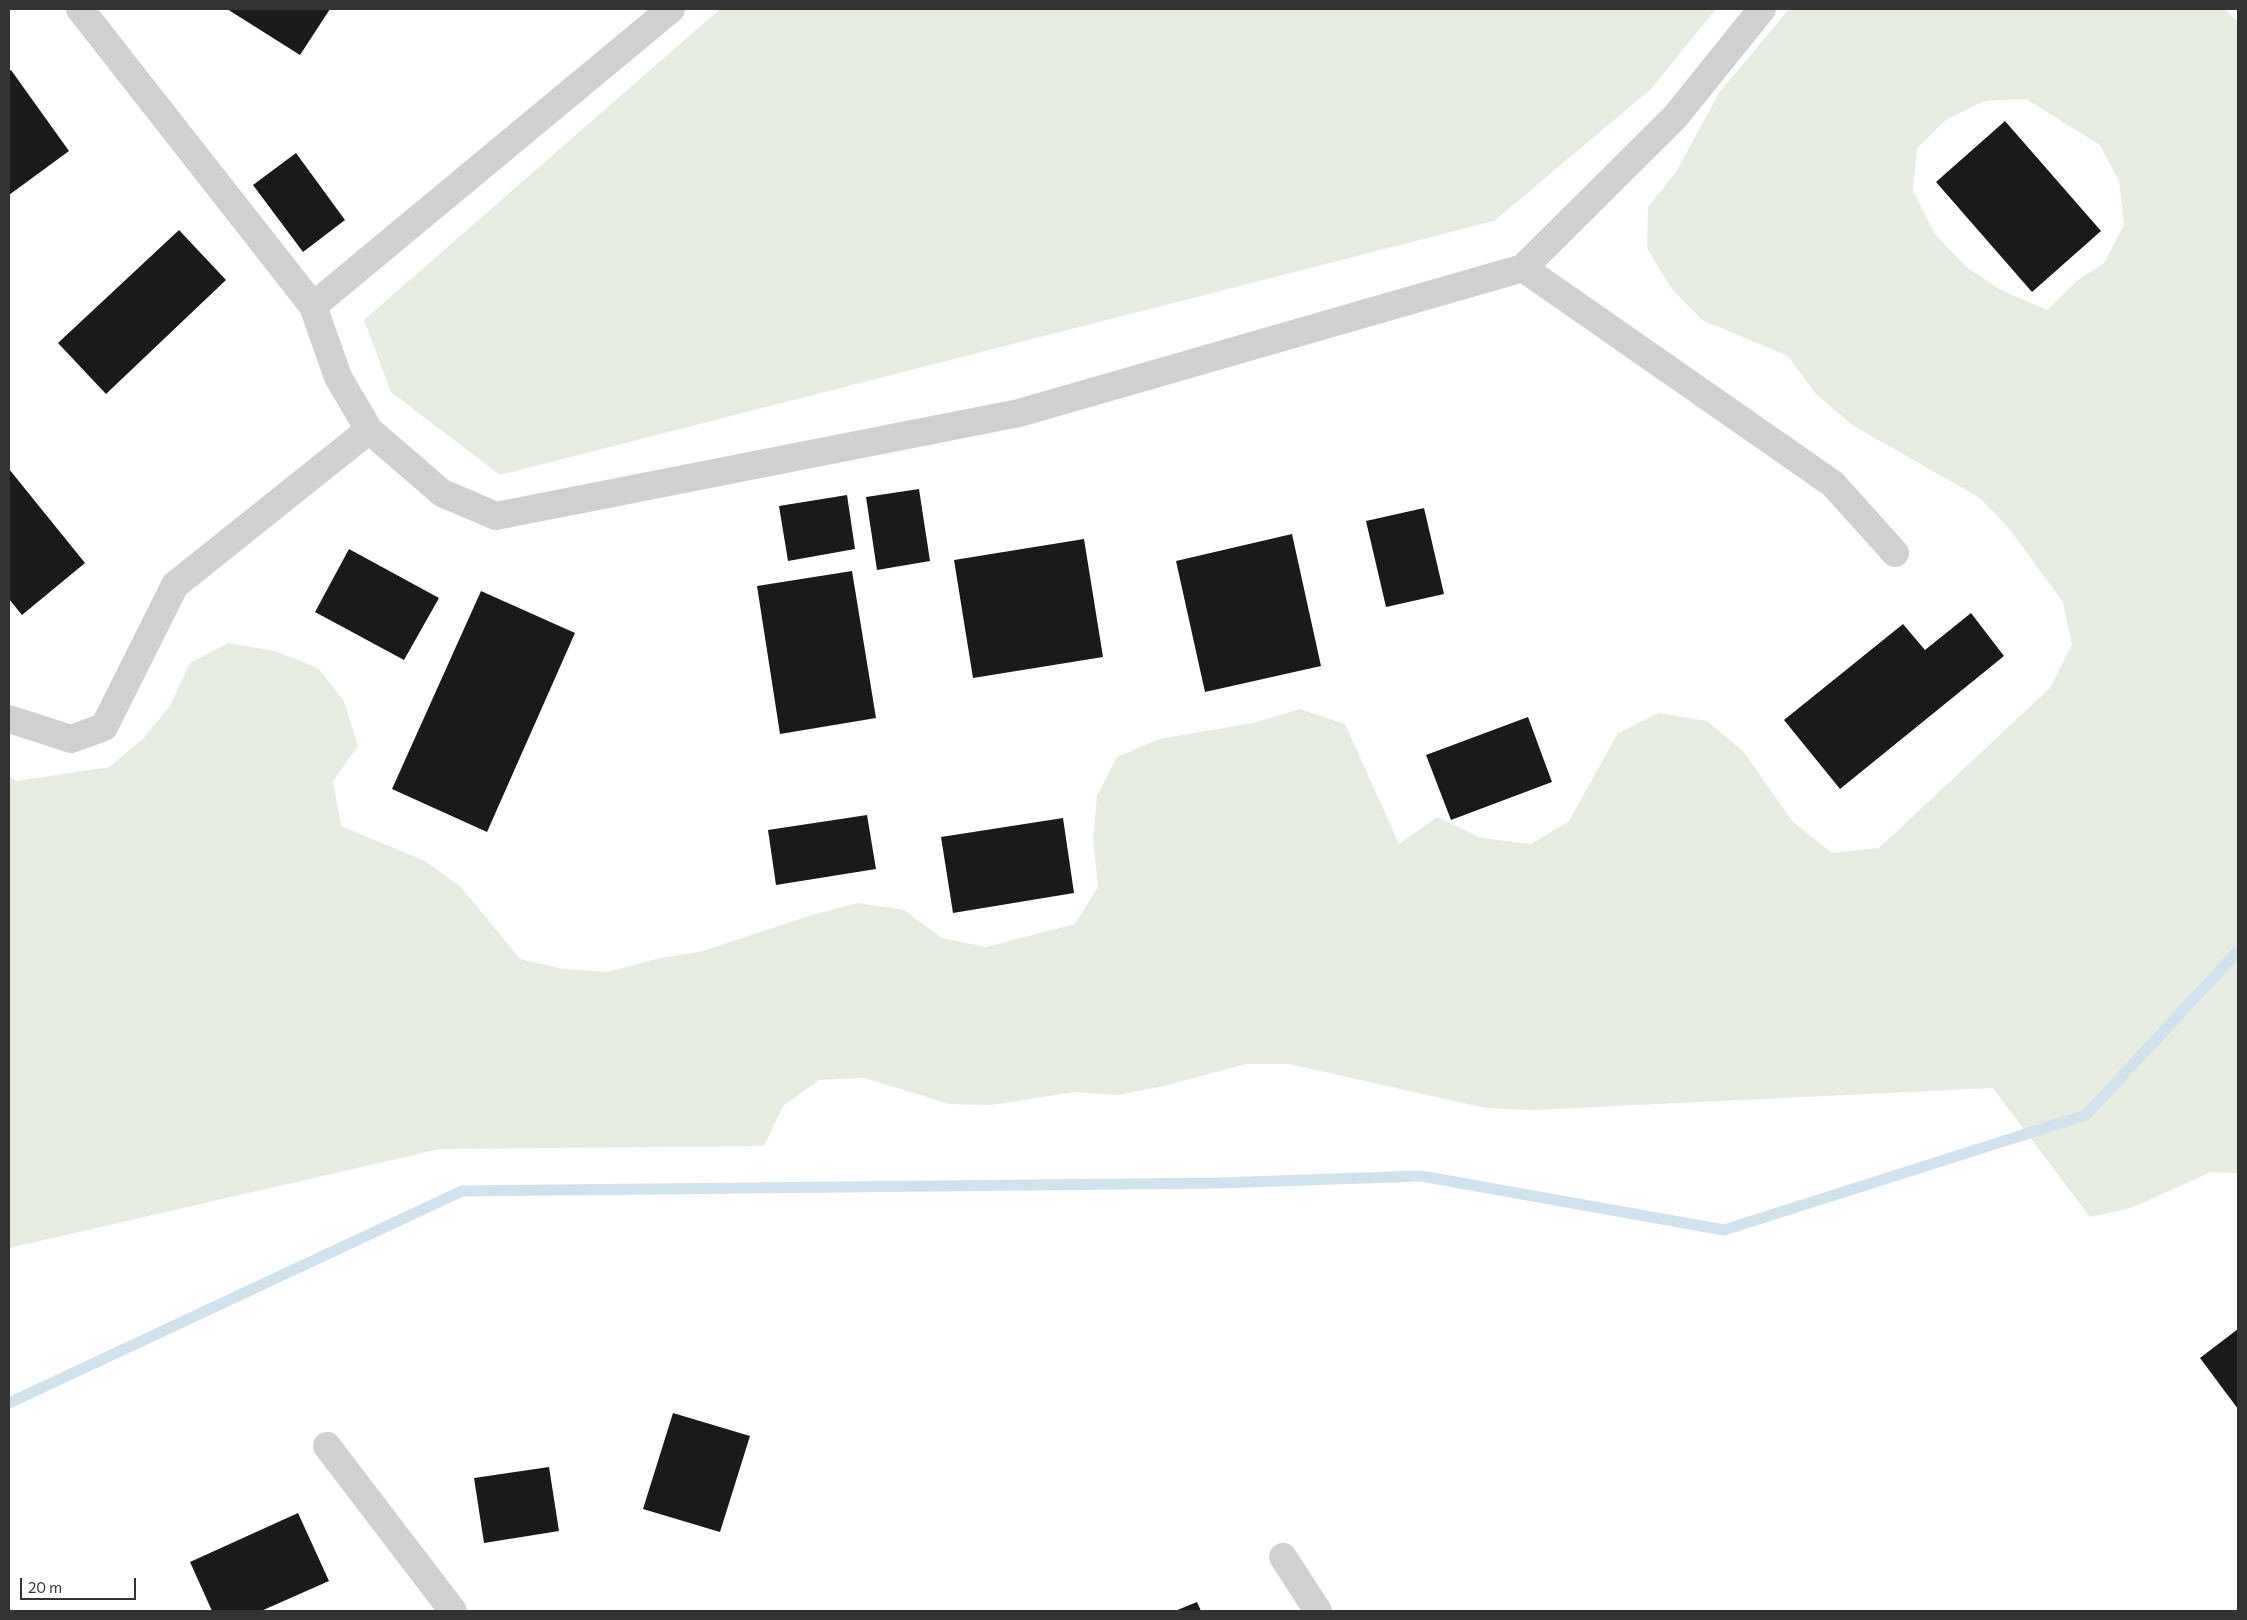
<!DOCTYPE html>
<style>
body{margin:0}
#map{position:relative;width:2247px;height:1620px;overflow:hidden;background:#fff;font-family:Commissioner,sans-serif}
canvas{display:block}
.frame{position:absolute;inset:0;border:10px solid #333;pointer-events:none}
.scale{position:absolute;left:20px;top:1578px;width:116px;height:22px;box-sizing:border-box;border:2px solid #333;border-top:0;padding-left:6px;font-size:15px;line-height:18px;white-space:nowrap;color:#333;-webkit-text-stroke:4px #fff;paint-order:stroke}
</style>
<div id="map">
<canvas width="2247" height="1620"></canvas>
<div class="frame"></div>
<div class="scale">20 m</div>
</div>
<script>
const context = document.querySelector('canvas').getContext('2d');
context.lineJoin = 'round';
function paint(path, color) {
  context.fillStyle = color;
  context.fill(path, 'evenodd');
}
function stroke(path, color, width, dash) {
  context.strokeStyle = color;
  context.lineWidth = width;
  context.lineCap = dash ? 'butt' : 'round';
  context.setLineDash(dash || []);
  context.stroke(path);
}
paint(new Path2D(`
 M720,9H1716L1651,89L1494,221L500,475L391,392L364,320Z
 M1789,9H2225L2238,22V1173L2211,1172L2131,1208L2090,1217L1993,1088L1532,1110L1485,1108L1289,1064H1246L1160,1087L1117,1095L1075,1092L991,1105L950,1104L864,1078L819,1080L783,1106L764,1146L440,1149L9,1248V777L17,781L109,767L142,740L170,706L190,663L228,643L275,651L318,668L344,701L358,746L333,781L341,826L425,861L461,887L520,959L563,969L608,972L656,959L703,951L812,915L858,903L904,910L942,938L986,947L1075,924L1098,887L1093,839L1097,796L1117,757L1159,739L1253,723L1300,709L1345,724L1399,844L1437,817L1481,838L1531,844L1569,821L1618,733L1659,713L1707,721L1743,751L1793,822L1832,853L1879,848L2050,688L2072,645L2063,602L2010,530L1980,498L1852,425L1816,394L1788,356L1702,320L1671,288L1647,248L1648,207L1676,172L1719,93ZM2026,99L2100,145L2119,181L2124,225L2104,263L2078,280L2047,310L2001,290L1965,266L1934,233L1913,191L1917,148L1947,119L1984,101Z`), '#e6ecdf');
stroke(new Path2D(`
 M9,1403L462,1191L1219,1183L1421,1176L1724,1230L2086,1115L2238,951`), '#cfe2ee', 11);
paint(new Path2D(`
 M227,9H330L300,55Z
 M11,70L69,151L9,195V71Z
 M2005,121L2101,231L2032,292L1936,182Z
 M296,153L345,220L303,252L253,185Z
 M179,230L226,280L106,394L58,343Z
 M9,469L85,563L22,615L9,599Z
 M919,489L930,561L877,570L866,497Z
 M847,495L855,549L788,561L779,506Z
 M1424,508L1444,594L1386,607L1366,521Z
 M1292,534L1321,666L1205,692L1176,561Z
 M1084,539L1103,657L973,678L954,560Z
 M349,549L439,598L404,660L315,612Z
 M852,571L876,718L780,734L757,586Z
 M481,591L575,633L487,832L392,789Z
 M1971,613L2004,656L1840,789L1784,720L1903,624L1925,650Z
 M1528,717L1552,782L1451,820L1426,755Z
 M867,815L876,869L776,885L768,830Z
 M1063,818L1074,893L953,913L941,837Z
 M2238,1329V1409L2200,1358Z
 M673,1413L750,1436L720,1532L643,1509Z
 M549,1467L559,1531L484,1543L474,1478Z
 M298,1513L329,1581L261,1611H212L190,1562Z
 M1197,1602L1201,1611H1175Z`), '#1a1a1a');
stroke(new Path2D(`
 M80,9L313,306
 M671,9L313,306L338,377L369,430L442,493L496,516L1019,413L1523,268L1675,117L1762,9
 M1523,268L1833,484L1895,553
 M9,719L71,739L104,727L175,585L369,430
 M327,1446L453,1611
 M1283,1557L1318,1611`), '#d0d0d0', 28);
</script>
